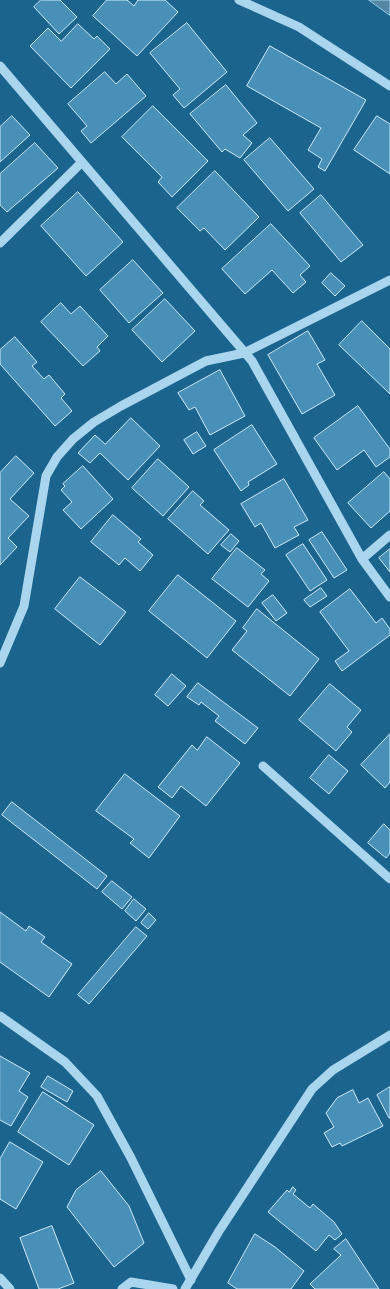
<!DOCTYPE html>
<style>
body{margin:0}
canvas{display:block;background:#1b648e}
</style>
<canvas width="390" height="1289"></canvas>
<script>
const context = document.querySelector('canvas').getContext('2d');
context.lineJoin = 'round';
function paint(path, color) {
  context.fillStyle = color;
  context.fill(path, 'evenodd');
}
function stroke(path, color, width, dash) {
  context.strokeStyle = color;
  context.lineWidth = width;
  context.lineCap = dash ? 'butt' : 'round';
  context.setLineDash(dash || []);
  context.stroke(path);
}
const water = new Path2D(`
 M369,0H390V15Z`);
paint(water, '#5588a4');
stroke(water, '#9cd3f0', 1);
const building = new Path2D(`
 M41,0H60L77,17L59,34L34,7Z
 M107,0H127L134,6L138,0H165L178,12L137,56L93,16Z
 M187,23L227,72L184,108L173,95L180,89L150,53Z
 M78,24L94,39L97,36L110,49L71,88L30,46L48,28L61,41Z
 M270,46L366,100L325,171L318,167L322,159L308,150L321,128L247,86Z
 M105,72L116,84L127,74L146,96L91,143L81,131L87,126L68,104Z
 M226,85L257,123L243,135L252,143L240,158L225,149L222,152L190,114Z
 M153,106L208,161L172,197L158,182L162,177L122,137Z
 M12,116L30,135L0,162V127Z
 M377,116L390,124V174L354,150Z
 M270,138L314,189L288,211L244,160Z
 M35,143L58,168L7,212L0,205V174Z
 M215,171L259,217L225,250L204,228L200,231L177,208Z
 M78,192L123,242L86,276L41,226Z
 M321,195L363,245L341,262L300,213Z
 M271,224L310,266L300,275L306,282L293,293L272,270L245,294L222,269Z
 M133,260L163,293L129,323L100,290Z
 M331,273L345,286L335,296L322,283Z
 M165,299L195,331L162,362L132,330Z
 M61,303L71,314L80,306L108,336L97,347L100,351L83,366L41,322Z
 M362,321L390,349V394L339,345Z
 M308,331L325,360L317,364L335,395L302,414L268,355Z
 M15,337L37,362L32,366L44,379L49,375L65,394L61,398L72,411L55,426L0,364V350Z
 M220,370L245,416L210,435L195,407L189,410L178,393Z
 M358,406L390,449V457L376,467L364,450L337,470L314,438Z
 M131,418L160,446L128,480L100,453L90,463L78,453L95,435L105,444Z
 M252,425L277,464L248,482L249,485L241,491L214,450Z
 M197,432L206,446L193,454L184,440Z
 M16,456L34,473L10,499L29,516L8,538L17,547L0,565V473Z
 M158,459L189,487L163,516L132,488Z
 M83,466L113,499L81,529L63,510L72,502L61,490L65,486L63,484Z
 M384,472L390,479V511L371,528L348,503Z
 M284,479L308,520L294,527L299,535L275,548L261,523L255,527L241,504Z
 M193,491L204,501L200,505L229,530L208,554L168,519Z
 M113,515L141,539L138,542L153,555L140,571L125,558L119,565L91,542Z
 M322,532L347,570L334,578L309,540Z
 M231,534L239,541L230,552L221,545Z
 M303,544L327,580L310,591L286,555Z
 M237,548L265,570L261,574L269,581L248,607L212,579Z
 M390,549V572L379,558Z
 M178,575L236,621L207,658L149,611Z
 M80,577L126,612L100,645L55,609Z
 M321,588L327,596L310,607L304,600Z
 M350,589L376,623L382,618L390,629V635L342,671L335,661L349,651L320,612Z
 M273,595L287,613L276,621L262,603Z
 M257,609L319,659L290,696L232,650L247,631L243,628Z
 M172,674L186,686L168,706L155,695Z
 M198,683L258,728L245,744L215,721L219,716L201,702L199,705L187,697Z
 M330,684L361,710L347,727L352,732L336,751L299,720Z
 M390,734V782L385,788L361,765Z
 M207,737L240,763L206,806L181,786L172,798L158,787L192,745L197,750Z
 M329,755L348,771L329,794L310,778Z
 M125,774L180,816L149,858L130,843L134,839L96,811Z
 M12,802L107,876L97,889L2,815Z
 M384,824L390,830V853L386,858L368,843Z
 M112,881L132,897L122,909L102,892Z
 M134,899L146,909L136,921L125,911Z
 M0,912L26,931L29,926L45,937L41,942L72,964L49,997L0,962Z
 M149,913L156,920L148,929L141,923Z
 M136,927L147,936L89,1004L78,995Z
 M0,1056L30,1073L19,1091L28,1097L11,1126L0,1120Z
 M48,1076L73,1091L67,1102L41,1087Z
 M390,1087V1118H389L377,1095Z
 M353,1090L359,1103L368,1098L383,1126L342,1146L340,1143L332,1147L324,1133L334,1127L326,1113L337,1098Z
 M43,1092L94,1125L69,1165L18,1132Z
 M10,1142L43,1162L16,1209L0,1199V1159Z
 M101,1171L129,1206L144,1243L114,1267L67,1207L76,1190Z
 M293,1187L296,1190L293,1194L310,1208L313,1204L334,1222L342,1234L335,1240L329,1235L316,1251L268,1212L287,1190L289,1192Z
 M52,1226L74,1283L58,1289H39L20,1238Z
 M255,1234L275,1247L304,1271L291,1289H237L228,1283Z
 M346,1239L379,1289H315L310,1284L341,1255L334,1249Z`);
paint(building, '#4890b8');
stroke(building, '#cfebfa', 1);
stroke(new Path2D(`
 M239,0L299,27L390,86
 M0,66L252,361L362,559L390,597
 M0,243L82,162
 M362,559L390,535
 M0,663L24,606L46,476L57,457L73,439L94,422L121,406L206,361L244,353L390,280
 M263,766L390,879
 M0,1016L65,1062L97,1096L131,1158L191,1280
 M0,1278L10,1289
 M122,1289L131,1282L173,1289
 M185,1289L219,1231L312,1089L333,1070L390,1035`), '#a9d6ee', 9);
</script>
